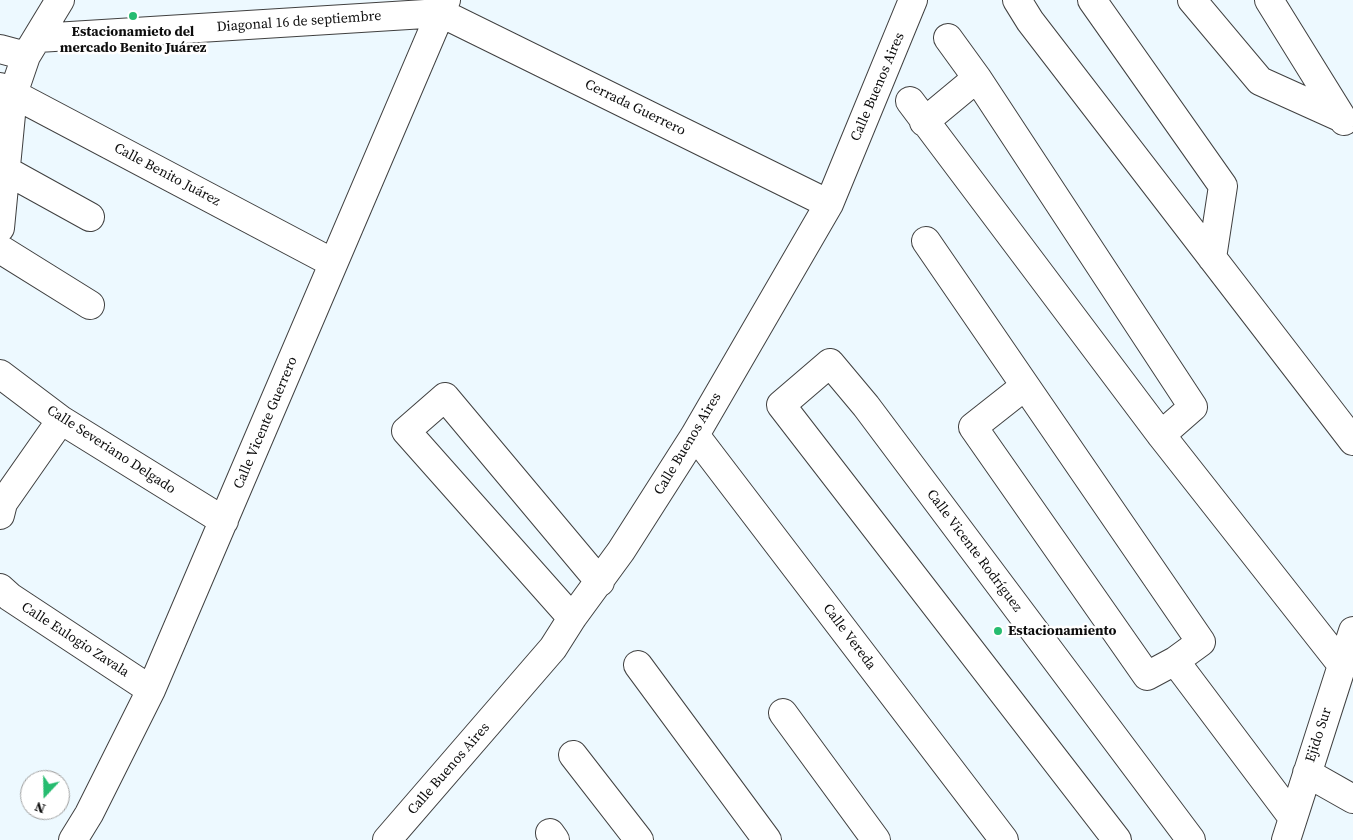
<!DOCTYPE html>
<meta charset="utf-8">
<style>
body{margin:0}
#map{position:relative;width:1353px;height:840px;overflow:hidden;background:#edf9ff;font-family:"Source Serif 4",serif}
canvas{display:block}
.north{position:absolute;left:20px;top:770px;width:50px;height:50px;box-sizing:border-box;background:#fff;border:1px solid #9e9e9e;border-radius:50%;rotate:201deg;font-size:14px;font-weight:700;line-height:20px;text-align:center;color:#0d0d0d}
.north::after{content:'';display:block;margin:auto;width:18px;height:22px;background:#26bc70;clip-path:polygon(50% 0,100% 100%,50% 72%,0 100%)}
</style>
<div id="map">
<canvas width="1353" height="840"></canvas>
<div class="north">N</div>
</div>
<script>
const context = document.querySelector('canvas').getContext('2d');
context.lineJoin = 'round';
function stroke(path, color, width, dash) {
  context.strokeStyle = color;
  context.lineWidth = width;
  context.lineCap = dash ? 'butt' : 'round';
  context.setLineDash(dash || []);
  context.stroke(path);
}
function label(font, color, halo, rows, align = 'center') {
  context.font = font + ' "Source Serif 4",serif';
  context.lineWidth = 5;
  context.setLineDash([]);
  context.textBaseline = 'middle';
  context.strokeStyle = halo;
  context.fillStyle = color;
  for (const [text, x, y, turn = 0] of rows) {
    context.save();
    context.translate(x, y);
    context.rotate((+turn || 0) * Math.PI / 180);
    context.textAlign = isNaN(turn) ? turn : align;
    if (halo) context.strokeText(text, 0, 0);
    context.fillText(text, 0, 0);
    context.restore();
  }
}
const minor = new Path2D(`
 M1017,0L1030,21L1353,441
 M1092,0L1223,186L1212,258
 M1192,0L1260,81L1342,118
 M1269,0L1344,121
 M38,38L441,13L829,204
 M948,38L977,78L1193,407L1161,435
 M0,49L26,56
 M0,87L333,263
 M910,101L1161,435L1342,665
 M924,122L977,78
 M5,170L90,217
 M0,228L13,94L26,56L60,0
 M926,241L1201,642L1175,661
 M0,249L90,305
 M0,374L61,420L224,521
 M1025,386L973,427L1147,676L1175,661L1293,818
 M695,435L1004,840
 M0,515L3,503L61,420
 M0,588L10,597L151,690
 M572,618L406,431L445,397L600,582
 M638,665L767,840
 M783,713L876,840
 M573,755L639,840
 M1307,773L1353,799
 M550,833L555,840
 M73,840L89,814L151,690L446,0
 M387,840L553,648L572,618L621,551L695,435L829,204L913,0
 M1117,840L781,405L830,363L866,406L1191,840
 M1286,840L1353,631`);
stroke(minor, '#404040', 30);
stroke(minor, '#fff', 28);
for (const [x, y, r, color] of [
 [133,16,5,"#26bc70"],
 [998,631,5,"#26bc70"]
]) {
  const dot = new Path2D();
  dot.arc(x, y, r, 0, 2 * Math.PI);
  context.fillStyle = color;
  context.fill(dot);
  stroke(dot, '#fff', 2);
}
label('14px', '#0d0d0d', '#fff', [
 ["Diagonal 16 de septiembre",299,22,-4],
 ["Calle Buenos Aires",878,87,-67],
 ["Cerrada Guerrero",635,108,26],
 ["Calle Benito Juárez",167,175,28],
 ["Calle Vicente Guerrero",266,423,-67],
 ["Calle Buenos Aires",688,444,-59],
 ["Calle Severiano Delgado",111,450,33],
 ["Calle Vicente Rodríguez",974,551,53],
 ["Calle Vereda",849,637,53],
 ["Calle Eulogio Zavala",75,640,33],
 ["Ejido Sur",1319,735,-72],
 ["Calle Buenos Aires",449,769,-49]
]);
label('bold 14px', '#0d0d0d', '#fff', [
 ["Estacionamieto del",133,32],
 ["mercado Benito Juárez",133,48],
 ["Estacionamiento",1008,631,"left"]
]);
</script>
